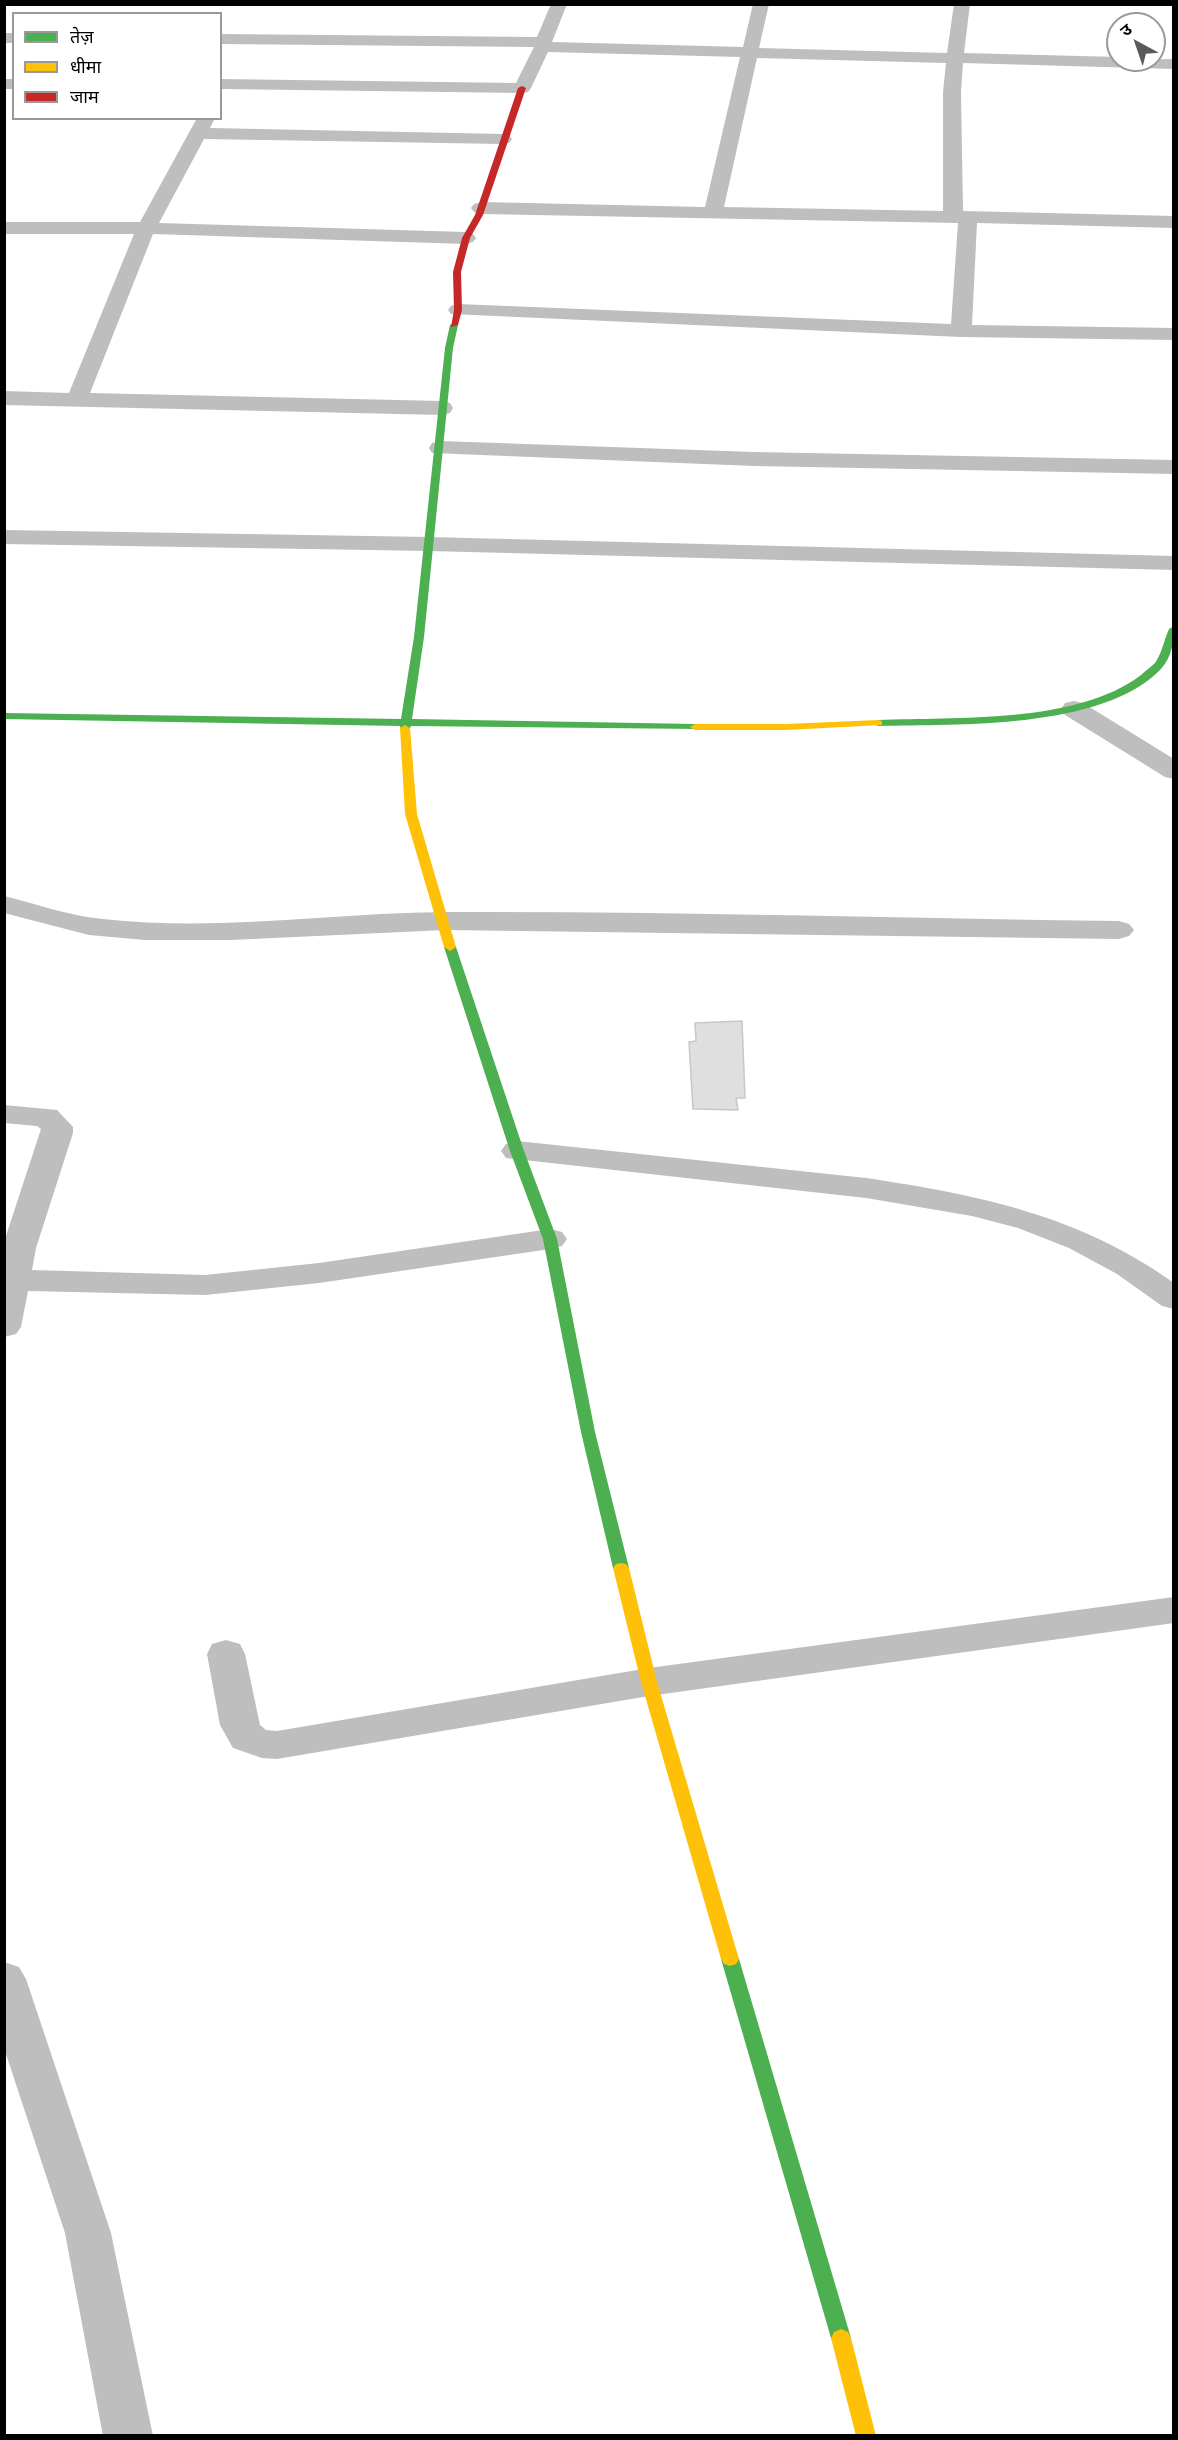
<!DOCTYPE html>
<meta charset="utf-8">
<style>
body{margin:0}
#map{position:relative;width:1178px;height:2440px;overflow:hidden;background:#fff;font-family:"Archivo Narrow","Noto Sans Devanagari",sans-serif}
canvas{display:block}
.frame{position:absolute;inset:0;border:6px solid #000;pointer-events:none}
.legend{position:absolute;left:12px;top:12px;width:210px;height:108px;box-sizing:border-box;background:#fff;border:2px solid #999;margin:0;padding:8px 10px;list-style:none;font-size:18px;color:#000}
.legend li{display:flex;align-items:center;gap:12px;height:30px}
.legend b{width:30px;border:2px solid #999}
.north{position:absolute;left:1106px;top:12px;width:60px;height:60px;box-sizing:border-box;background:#fff;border:2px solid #999;border-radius:50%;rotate:320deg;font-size:16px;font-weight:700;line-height:24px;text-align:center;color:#000}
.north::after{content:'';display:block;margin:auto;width:21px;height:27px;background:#595959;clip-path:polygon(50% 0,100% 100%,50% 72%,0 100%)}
</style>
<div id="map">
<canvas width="1178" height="2440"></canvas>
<div class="frame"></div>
<ul class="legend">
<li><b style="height:8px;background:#4caf50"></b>तेज़</li>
<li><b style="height:8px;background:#ffc107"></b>धीमा</li>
<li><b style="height:8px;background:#c62828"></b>जाम</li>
</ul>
<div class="north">उ</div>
</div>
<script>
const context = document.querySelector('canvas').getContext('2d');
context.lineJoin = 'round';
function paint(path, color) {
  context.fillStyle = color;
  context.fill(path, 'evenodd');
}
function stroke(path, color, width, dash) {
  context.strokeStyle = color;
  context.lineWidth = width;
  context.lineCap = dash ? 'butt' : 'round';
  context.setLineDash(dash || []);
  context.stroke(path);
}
const building = new Path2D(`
 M742,1021L745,1098H736L738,1110L693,1109L689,1042L696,1041L695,1023Z`);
paint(building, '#dfdfdf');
stroke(building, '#c7c7c7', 1.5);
paint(new Path2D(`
 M551,4H567L552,42L743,47L753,4H769L759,48L947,53L954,4H970L964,53L1118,57V60L1174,59V69L963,63L961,92L963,211L1174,216V228L977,223L972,325L1174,328V340L961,337L451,314L448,310L451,306L458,304L951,324L958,223L481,214L474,212L471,208L474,204L481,202L705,207L740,57L548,52L531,88L528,92L522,93L220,89V79L516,83L534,47L220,44V34L537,37ZM757,58L946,63L943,92V211L724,207Z
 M4,33H14V43H4Z
 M4,79H14V89H4Z
 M197,118H215L210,128L503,134L509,135L512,139L509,143L503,144L204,139L159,223L466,232L473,234L476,238L473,242L466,244L153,234L90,393L442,401L450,403L453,408L450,413L442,415L4,405V391L69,393L134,234H4V222H140Z
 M440,441L754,452L1174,460V474L754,466L432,453L429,448L432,443Z
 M4,530L429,537L1174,556V570L429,551L4,544Z
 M1074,701L1083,703L1174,759V779L1165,777L1065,715L1061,709L1065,703Z
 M4,896C37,904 69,916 103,919C217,932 331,913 445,912C670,911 894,918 1119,921L1129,924L1134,930L1129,936L1119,939L445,930L231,940H145L89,935L4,913Z
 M4,1105L57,1110L73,1127V1133L36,1248L32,1270L205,1275L319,1263L550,1229L562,1232L567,1239L562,1246L550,1249L319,1283L205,1295L28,1291L21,1327L16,1334L4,1337V1242L41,1129L37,1126L4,1123Z
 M517,1141L866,1178C979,1195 1079,1215 1174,1283V1309L1162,1306L1117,1274L1069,1248L1018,1228L972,1216L866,1198L506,1158L501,1151L506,1144Z
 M1174,1597V1623L649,1696L277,1759L262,1758L233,1748L220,1725L207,1654L212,1644L226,1640L240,1644L245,1654L260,1725L266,1730L277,1731L649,1668Z
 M4,1962L19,1967L26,1979L111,2233L153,2436H103L65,2233L4,2048Z`), '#bebebe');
paint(new Path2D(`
 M454,322L458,325L453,348L424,637L412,719L695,724L700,727L699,729L411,726L409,730H401L400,726L4,719V713L401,719L414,637L445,348L450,325Z
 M1174,626C1174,641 1172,657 1161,669C1102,730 957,724 878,726L873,723L878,720C956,717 1077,724 1141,675C1145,671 1151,667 1155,663C1162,653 1164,640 1169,629Z
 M450,943L456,947L524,1151L557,1239L595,1432L629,1568L626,1572H616L613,1568L581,1432L543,1239L510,1151L444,947Z
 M730,1952L736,1954L739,1959L851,2338L848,2344L841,2347L834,2344L831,2338L721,1959L724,1954Z`), '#4caf50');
paint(new Path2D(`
 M878,720L882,721V725L786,730H695L690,727L695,724H786Z
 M405,725L410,728L417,814L456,947L450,951L444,947L405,814L400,728Z
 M621,1563L626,1564L629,1568L657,1682L739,1959L736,1964L730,1966L724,1964L721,1959L641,1682L613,1568L616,1564Z
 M841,2329L848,2332L851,2338L876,2436H856L831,2338L834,2332Z`), '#ffc107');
paint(new Path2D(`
 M522,86L526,88L483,215L470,238L461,272L462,310L458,325L451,327L454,310L453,272L462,238L475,215L518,88Z`), '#c62828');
</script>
